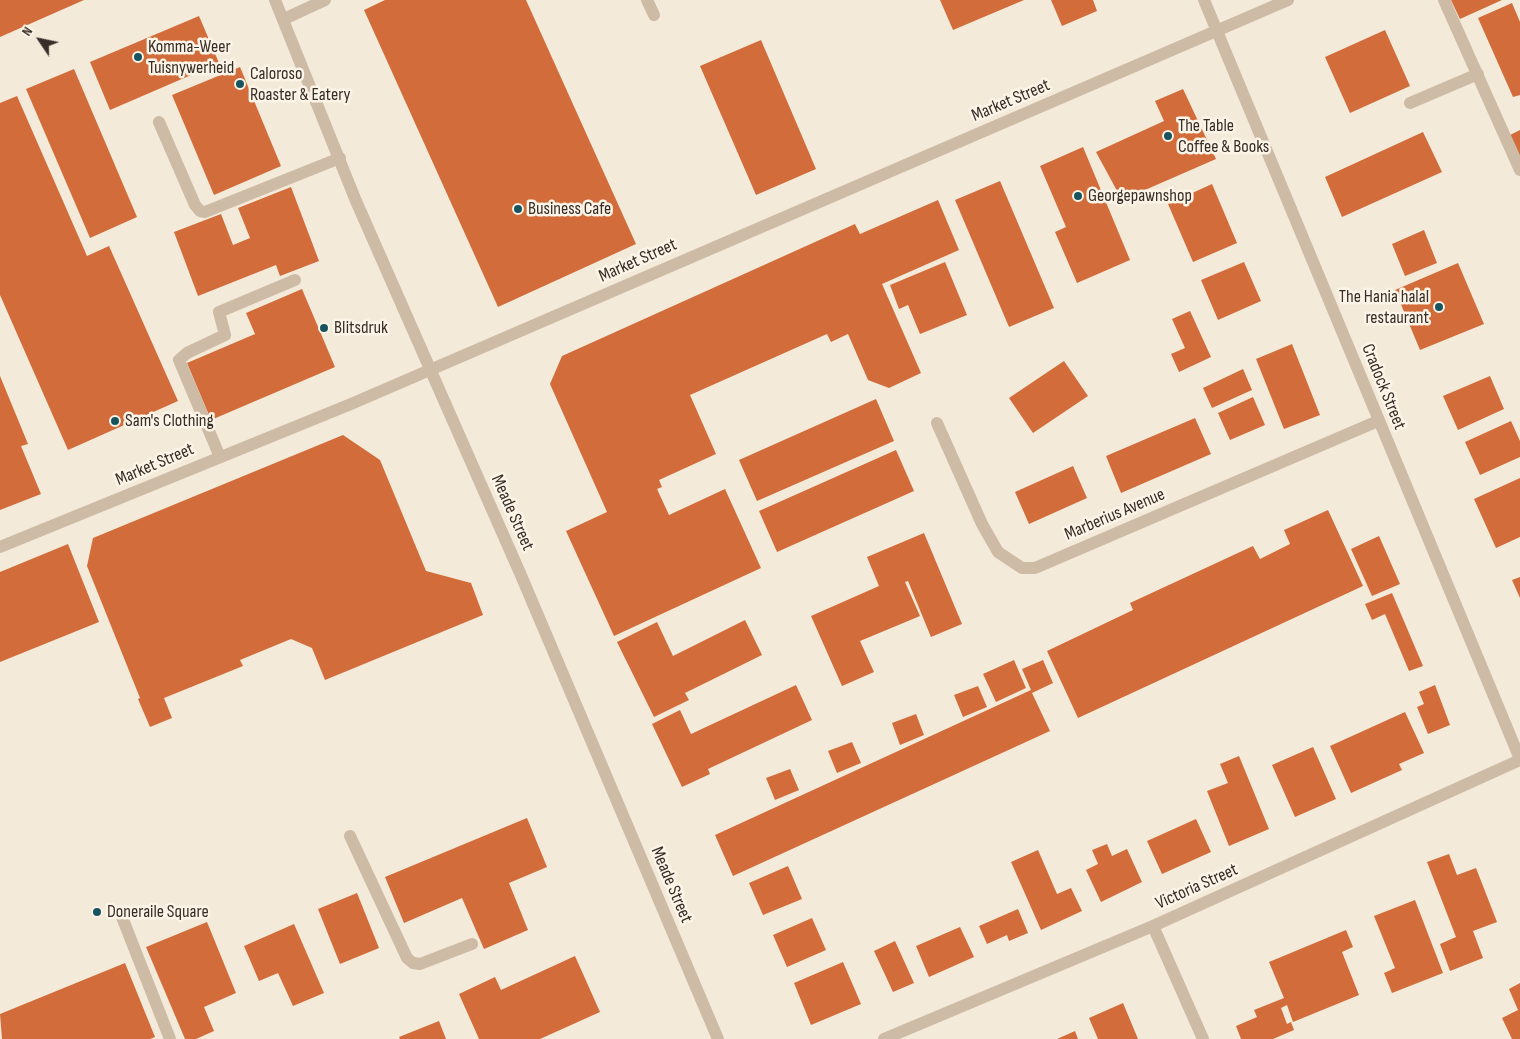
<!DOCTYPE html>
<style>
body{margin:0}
#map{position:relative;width:1520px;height:1039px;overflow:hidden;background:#f4eada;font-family:"Sofia Sans Condensed",sans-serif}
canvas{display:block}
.north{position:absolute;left:15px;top:15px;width:50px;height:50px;-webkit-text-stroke:4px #fbf4e7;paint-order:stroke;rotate:304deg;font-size:14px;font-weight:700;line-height:20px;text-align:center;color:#392e27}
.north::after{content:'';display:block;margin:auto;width:18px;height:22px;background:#392e27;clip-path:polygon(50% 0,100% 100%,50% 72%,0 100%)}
</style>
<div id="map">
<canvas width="1520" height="1039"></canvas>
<div class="north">N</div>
</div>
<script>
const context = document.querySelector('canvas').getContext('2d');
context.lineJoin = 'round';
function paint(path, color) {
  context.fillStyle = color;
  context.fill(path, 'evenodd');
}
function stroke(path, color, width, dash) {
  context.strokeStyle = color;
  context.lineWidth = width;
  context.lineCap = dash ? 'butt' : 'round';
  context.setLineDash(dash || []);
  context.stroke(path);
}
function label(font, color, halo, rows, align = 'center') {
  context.font = font + ' "Sofia Sans Condensed",sans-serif';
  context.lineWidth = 5;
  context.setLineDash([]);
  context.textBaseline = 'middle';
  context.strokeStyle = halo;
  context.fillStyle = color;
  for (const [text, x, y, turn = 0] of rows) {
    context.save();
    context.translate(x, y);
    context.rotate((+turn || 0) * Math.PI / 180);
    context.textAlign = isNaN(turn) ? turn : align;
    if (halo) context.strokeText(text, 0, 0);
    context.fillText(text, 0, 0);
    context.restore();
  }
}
paint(new Path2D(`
 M0,0H84L0,37Z
 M385,0H526L636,244L498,307L364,10Z
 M940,0H1024L953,30Z
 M1051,0H1093L1097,11L1062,26Z
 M1451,0H1502L1460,19Z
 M1512,3L1520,22V95L1513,97L1478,18Z
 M199,16L219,63L110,110L90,62Z
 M1385,30L1410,86L1350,113L1325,57Z
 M761,40L816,169L756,195L700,66Z
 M240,67L281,166L214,195L172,95Z
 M74,69L137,217L90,238L26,89Z
 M1183,89L1216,159L1122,200L1096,152L1164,121L1155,101Z
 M17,96L87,256L109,246L178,401L68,450L0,295V103Z
 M1520,130V157L1510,135Z
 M1423,132L1442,172L1342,217L1325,177Z
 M1083,147L1130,260L1077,283L1055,232L1066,227L1040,166Z
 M1000,181L1054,308L1009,327L955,200Z
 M1212,184L1237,243L1193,262L1168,204Z
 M291,187L319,261L280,276L276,265L198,296L174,232L221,214L233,245L250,238L238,208Z
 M938,200L959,250L882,284L921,373L889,388L868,380L848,334L831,342L827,334L690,395L716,454L659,480L662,487L657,489L669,515L725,489L761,568L614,636L566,531L607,512L550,384L562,356L855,224L860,234Z
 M1424,230L1437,263L1405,276L1392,244Z
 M945,262L967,315L920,334L908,305L899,309L890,285Z
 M1244,262L1261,301L1218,320L1201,280Z
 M1458,263L1484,324L1420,350L1395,290Z
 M302,289L335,367L211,420L187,363L255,334L246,313Z
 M1190,311L1211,357L1179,372L1171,354L1185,348L1172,319Z
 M1292,344L1320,415L1284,429L1256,359Z
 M1064,361L1088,396L1033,433L1009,398Z
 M1243,369L1252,390L1212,408L1203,388Z
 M0,376L28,444L21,446L41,494L0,510Z
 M1490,376L1504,409L1458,430L1443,396Z
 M1253,397L1265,425L1230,440L1218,413Z
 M876,399L894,441L757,501L739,460Z
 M1195,418L1211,454L1121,493L1106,456Z
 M1511,421L1520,441V457L1480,475L1465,442Z
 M343,435L380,460L426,571L471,583L483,615L325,680L312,648L291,639L240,660L243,666L164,698L172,718L150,727L138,699L140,698L87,566L93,538Z
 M896,450L914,491L777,552L759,511Z
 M1073,466L1087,498L1029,524L1015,492Z
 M1520,478V537L1496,548L1474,499Z
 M1328,510L1363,586L1078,718L1047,651L1133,610L1130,603L1253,546L1260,559L1290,544L1284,530Z
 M924,533L962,624L931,637L908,581L905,582L920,616L860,641L874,672L842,686L811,616L879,586L867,557Z
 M1379,536L1400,584L1372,596L1351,549Z
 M68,544L99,622L0,662V572Z
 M1520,577V598L1512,580Z
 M1392,593L1423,666L1409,671L1385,614L1372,620L1365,604Z
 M745,620L762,655L685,693L689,700L654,717L617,642L657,622L673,656Z
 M1014,660L1026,688L996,702L983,674Z
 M1043,660L1053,683L1032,693L1050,731L733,876L715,835L1031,690L1022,669Z
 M796,685L812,720L708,769L710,774L682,787L652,724L680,710L691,734Z
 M1435,685L1450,725L1428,734L1417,707L1424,704L1419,692Z
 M978,686L987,707L963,717L954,695Z
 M1405,712L1424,753L1399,764L1402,770L1351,793L1330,746Z
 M916,714L924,735L900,745L892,723Z
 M852,742L861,763L837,773L828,751Z
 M1313,747L1336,799L1295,817L1272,765Z
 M1239,756L1269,829L1229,846L1207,791L1228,783L1220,764Z
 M790,769L799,790L775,800L766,778Z
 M527,818L547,867L509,883L528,930L484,949L462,898L404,923L385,877Z
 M1196,819L1211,852L1162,874L1147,841Z
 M1107,844L1112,856L1127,849L1142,882L1101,902L1086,870L1098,864L1092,850Z
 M1038,850L1057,894L1071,888L1082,911L1041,930L1011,862Z
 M1449,854L1457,875L1476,868L1497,922L1473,931L1483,958L1450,971L1440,944L1456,937L1427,862Z
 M788,866L802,899L763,915L749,883Z
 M357,893L379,948L340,964L318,909Z
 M1415,900L1443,973L1392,993L1384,973L1395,968L1374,916Z
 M1018,909L1028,933L1009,941L1007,935L987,944L979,926Z
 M812,918L826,950L787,967L773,935Z
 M207,922L236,993L204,1007L214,1031L196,1039H185L146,947Z
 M294,924L324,993L293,1006L278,973L259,981L244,946Z
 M960,927L974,957L929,977L916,946Z
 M1346,930L1353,947L1342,952L1359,995L1293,1022L1287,1005L1281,1008L1287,1024L1291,1022L1294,1030L1273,1039H1241L1236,1026L1257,1017L1254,1010L1284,998L1269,962Z
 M895,941L914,983L893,992L874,951Z
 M575,956L600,1012L540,1039H479L459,994L495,977L501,990Z
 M843,962L861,1004L811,1025L794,983Z
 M125,963L155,1037L150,1039H2L0,1014Z
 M1520,983V1039H1512L1502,1018L1518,1010L1509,989Z
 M1123,1003L1138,1039H1098L1089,1018Z
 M439,1021L446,1039H400L399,1037Z
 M1075,1031L1078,1039H1057Z`), '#d26c3a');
stroke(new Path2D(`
 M647,0L654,15
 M1444,0L1520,170
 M284,19L325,0
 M1410,103L1478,74
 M159,122L195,205L200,211L205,212L340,158
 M220,457L179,360L187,353L225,335L219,312L295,280
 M350,836L407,958L413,963L420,964L472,944
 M120,912L170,1039`), '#cebba5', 12);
stroke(new Path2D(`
 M275,0L356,201L520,573L718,1039
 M1204,0L1520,759
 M937,423L982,524L998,552L1022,568H1035L1378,421
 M0,547L351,404L1288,0
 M1153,926L1203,1039
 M884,1039L1153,926L1520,760`), '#cebba5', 12);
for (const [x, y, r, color] of [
 [138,57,5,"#18545f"],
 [240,84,5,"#18545f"],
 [1168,136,5,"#18545f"],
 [1078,196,5,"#18545f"],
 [518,209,5,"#18545f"],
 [1439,307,5,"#18545f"],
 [324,328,5,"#18545f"],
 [115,421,5,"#18545f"],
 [97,912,5,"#18545f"]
]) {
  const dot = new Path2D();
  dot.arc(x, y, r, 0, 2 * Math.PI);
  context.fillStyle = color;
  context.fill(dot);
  stroke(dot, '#fbf4e7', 2);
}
label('18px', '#392e27', '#fbf4e7', [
 ["Komma-Weer",148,47],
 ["Tuisnywerheid",148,68],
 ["Caloroso",250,74],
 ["Roaster & Eatery",250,95],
 ["The Table",1178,126],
 ["Coffee & Books",1178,147],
 ["Georgepawnshop",1088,196],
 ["Business Cafe",528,209],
 ["The Hania halal",1429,297,"right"],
 ["restaurant",1429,318,"right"],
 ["Blitsdruk",334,328],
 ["Sam's Clothing",125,421],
 ["Doneraile Square",107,912]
], 'left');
label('18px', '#392e27', '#fbf4e7', [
 ["Market Street",1011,101,-23],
 ["Market Street",638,261,-24],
 ["Cradock Street",1383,387,68],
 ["Market Street",155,465,-23],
 ["Meade Street",512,513,66],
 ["Marberius Avenue",1115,515,-23],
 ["Meade Street",671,885,67],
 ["Victoria Street",1197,887,-24]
]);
</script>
